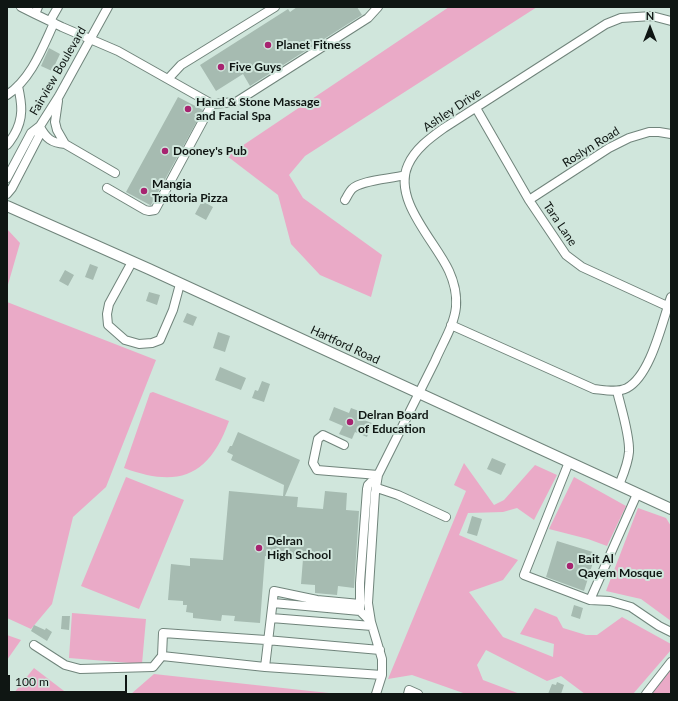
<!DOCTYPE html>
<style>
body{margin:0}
#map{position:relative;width:678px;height:701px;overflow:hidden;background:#d0e6dc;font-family:Lato,sans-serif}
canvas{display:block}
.frame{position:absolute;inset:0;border:8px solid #0f1613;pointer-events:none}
.north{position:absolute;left:630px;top:8px;width:40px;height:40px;-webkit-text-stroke:3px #d0e6dc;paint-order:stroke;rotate:0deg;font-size:11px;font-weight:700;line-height:16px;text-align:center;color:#0f1613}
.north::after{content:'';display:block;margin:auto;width:14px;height:18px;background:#0f1613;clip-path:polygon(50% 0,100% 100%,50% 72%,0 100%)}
.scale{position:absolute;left:8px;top:675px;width:119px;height:18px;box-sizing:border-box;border:2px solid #0f1613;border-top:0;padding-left:5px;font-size:12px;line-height:14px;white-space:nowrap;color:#0f1613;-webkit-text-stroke:3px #d0e6dc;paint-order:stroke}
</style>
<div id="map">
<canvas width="678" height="701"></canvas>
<div class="frame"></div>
<div class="north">N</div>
<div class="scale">100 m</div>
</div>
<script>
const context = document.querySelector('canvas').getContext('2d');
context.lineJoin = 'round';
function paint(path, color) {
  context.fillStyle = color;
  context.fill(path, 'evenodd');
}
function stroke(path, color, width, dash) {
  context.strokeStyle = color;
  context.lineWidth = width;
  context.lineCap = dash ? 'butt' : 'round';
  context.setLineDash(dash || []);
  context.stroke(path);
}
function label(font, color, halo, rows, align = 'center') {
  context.font = font + ' Lato,sans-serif';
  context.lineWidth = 4;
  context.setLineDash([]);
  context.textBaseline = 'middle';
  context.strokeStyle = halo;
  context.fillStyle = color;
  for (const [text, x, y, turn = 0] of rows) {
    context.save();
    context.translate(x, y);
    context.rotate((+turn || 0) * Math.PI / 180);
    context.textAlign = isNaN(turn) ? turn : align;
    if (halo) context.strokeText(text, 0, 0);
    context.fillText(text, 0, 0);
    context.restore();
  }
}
paint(new Path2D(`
 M449,7H537L305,156L289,175L303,198L382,255L371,297L320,275L291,244L278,195L227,156Z
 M7,229L20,243L7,288Z
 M7,302L156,360L106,487L73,517L52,604L31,629L7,618Z
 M153,392L229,421C209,477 178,488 124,468L150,393Z
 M464,463L494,505L504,500L535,465L557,475L534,520L517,508L503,512L468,513L459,535L518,560L503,580L469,592L503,637L553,657L554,644L520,634L535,608L557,617L563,628L586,635H597L622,617L671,644V650L633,694H585L561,676L547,681L486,650L477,665L483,680L520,694H466L412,675L388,679L466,491L454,485Z
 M126,477L184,500L139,609L81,586Z
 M574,477L626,506L607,546L588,539L549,529Z
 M638,508L666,518L671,526V621L641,599L606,591Z
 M72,613L146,619L142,664L69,658Z
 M7,635L21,640L7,660Z
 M34,668L68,694H13Z
 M671,668V694H651Z
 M154,674L338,694H131Z`), '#eaaac7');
paint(new Path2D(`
 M297,7H357L362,15L250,86L243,74L216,91L200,65L288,9L290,12Z
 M49,48L60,54L52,71L41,66Z
 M178,97L203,110L151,205H150L126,192Z
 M202,201L213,207L206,220L195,214Z
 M90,264L98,267L93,280L85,277Z
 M65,270L74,275L68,286L59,281Z
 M149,292L160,295L157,305L146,301Z
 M187,313L197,317L193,326L183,322Z
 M218,332L230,336L225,352L213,348Z
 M220,367L246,378L241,390L215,380Z
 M262,381L270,384L264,402L252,398L255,390L258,391Z
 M334,407L349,413L351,408L364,413L361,419L372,423L367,437L355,432L352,439L339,434L343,426L329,420Z
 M238,432L300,460L285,496L298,497L297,507L323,509L325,491L347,493L346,510L359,511L354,588L338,586L337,595L315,593V585L301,584L303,559L265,556L260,623L234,621L235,616L222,615L221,621L193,618V613L186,612L187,605H183V601L168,600L171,564L190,566V558L223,560L229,491L283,496L284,485L231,460L233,455L227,452L230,446H232Z
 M492,458L506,464L501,475L487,469Z
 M472,516L482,519L477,536L467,533Z
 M557,541L596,553L584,591L546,577Z
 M574,605L583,608L580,619L571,616Z
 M62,616H70L69,630L61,629Z
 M34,625L45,630L46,628L52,632L47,641L31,631Z
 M557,682L564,685L561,694H548L552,684L556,685Z`), '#a6bbb1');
const minor = new Path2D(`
 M21,7L35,14
 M38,7L35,14L62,27L118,51L212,104L236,102L368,18L378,7
 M50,21L58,7
 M168,79L181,65L275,7
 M7,95C31,79 42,49 54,23
 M58,101L55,122L57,130L65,144L115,173
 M476,108L529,200L566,255L582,267L667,306
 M40,127C46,138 51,143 65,144
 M7,145C10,142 12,138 14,135C24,118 22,104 18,86
 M7,178L31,133L40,126L59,96L108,7
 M107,188L145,210L149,211L155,210L212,104
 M7,194L12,188L39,136L40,126
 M345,200C347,197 349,192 352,189C361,180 391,179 405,175
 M529,200L609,148L629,138L649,132H659L671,134
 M132,262L109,304L107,314L108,325L125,340L139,344L152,343L160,340L173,310L180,284
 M451,325L594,389C604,390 617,393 627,388C651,375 662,322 671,297
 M617,391C621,408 630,435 629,452C628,464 623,475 619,485
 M344,445L323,435L318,439L313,463L317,470L378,475
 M569,462L524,575L590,600L610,601L631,607L659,626L671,632
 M377,488L398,495L446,517
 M590,600L637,494
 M273,603L360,611
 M271,618L372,626
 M371,622L368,603L375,493L378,475
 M34,645L65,665L80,669L153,667L162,656
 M380,650L266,640L163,633L162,656L265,667L382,675
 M265,667L274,591L317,600L360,604
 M376,694L382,675V659L371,622L360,611V583L367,489L368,485L378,475C397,437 416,399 435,361C442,344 454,326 456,307C457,295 454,282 449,271C436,242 392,200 408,165C415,149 430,138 444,128L606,24L621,18L652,16L671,21
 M408,694L409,690L418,694
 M646,694L671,662`);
const major = new Path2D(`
 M7,206L149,269L671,509`);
stroke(minor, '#70847b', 10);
stroke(major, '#70847b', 12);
stroke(minor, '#fff', 8);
stroke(major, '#fff', 10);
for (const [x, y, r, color] of [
 [268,45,4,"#a72370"],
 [221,67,4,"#a72370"],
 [188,109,4,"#a72370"],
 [165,151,4,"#a72370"],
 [144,191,4,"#a72370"],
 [350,422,4,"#a72370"],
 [259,548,4,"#a72370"],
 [570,566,4,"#a72370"]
]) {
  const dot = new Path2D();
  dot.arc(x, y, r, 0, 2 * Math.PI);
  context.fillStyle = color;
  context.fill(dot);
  stroke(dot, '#d0e6dc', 1.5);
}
label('bold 12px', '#0f1613', '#d0e6dc', [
 ["Planet Fitness",276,45],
 ["Five Guys",229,67],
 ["Hand & Stone Massage",196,102],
 ["and Facial Spa",196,116],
 ["Dooney's Pub",173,151],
 ["Mangia",152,184],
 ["Trattoria Pizza",152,198],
 ["Delran Board",358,415],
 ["of Education",358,429],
 ["Delran",267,541],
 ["High School",267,555],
 ["Bait Al",578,559],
 ["Qayem Mosque",578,573]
], 'left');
label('12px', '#0f1613', '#d0e6dc', [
 ["Fairview Boulevard",58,71,-60],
 ["Ashley Drive",452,110,-34],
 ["Roslyn Road",591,147,-32],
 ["Tara Lane",560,224,56],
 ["Hartford Road",345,345,25]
]);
</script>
